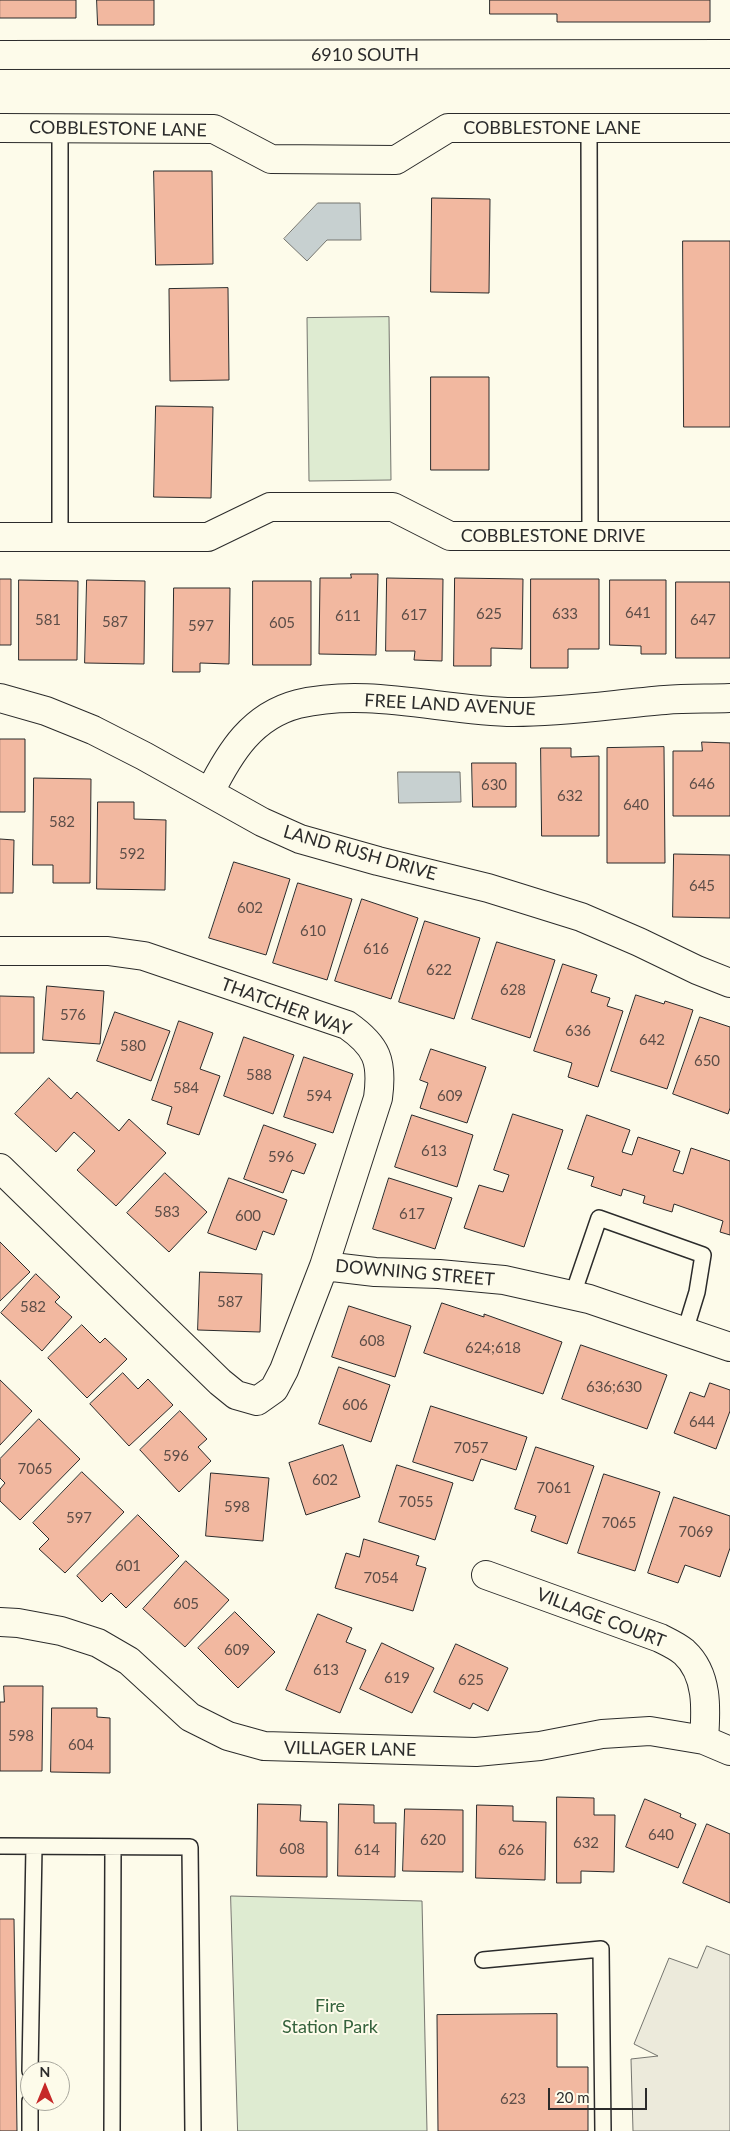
<!DOCTYPE html>
<style>
body{margin:0}
#map{position:relative;width:730px;height:2131px;overflow:hidden;background:#fdfbea;font-family:Lato,sans-serif}
canvas{display:block}
.north{position:absolute;left:20px;top:2061px;width:50px;height:50px;box-sizing:border-box;background:#fdfbea;border:1px solid #a9a89e;border-radius:50%;rotate:0deg;font-size:14px;font-weight:700;line-height:20px;text-align:center;color:#2b2b2b}
.north::after{content:'';display:block;margin:auto;width:18px;height:22px;background:#c62828;clip-path:polygon(50% 0,100% 100%,50% 72%,0 100%)}
.scale{position:absolute;left:548px;top:2088px;width:99px;height:22px;box-sizing:border-box;border:2px solid #2b2b2b;border-top:0;padding-left:6px;font-size:15px;line-height:18px;white-space:nowrap;color:#2b2b2b;-webkit-text-stroke:4px #fdfbea;paint-order:stroke}
</style>
<div id="map">
<canvas width="730" height="2131"></canvas>
<div class="north">N</div>
<div class="scale">20 m</div>
</div>
<script>
const context = document.querySelector('canvas').getContext('2d');
context.lineJoin = 'round';
function paint(path, color) {
  context.fillStyle = color;
  context.fill(path, 'evenodd');
}
function stroke(path, color, width, dash) {
  context.strokeStyle = color;
  context.lineWidth = width;
  context.lineCap = dash ? 'butt' : 'round';
  context.setLineDash(dash || []);
  context.stroke(path);
}
function label(font, color, halo, rows, align = 'center') {
  context.font = font + ' Lato,sans-serif';
  context.lineWidth = 4;
  context.setLineDash([]);
  context.textBaseline = 'middle';
  context.strokeStyle = halo;
  context.fillStyle = color;
  for (const [text, x, y, turn = 0] of rows) {
    context.save();
    context.translate(x, y);
    context.rotate((+turn || 0) * Math.PI / 180);
    context.textAlign = isNaN(turn) ? turn : align;
    if (halo) context.strokeText(text, 0, 0);
    context.fillText(text, 0, 0);
    context.restore();
  }
}
const green = new Path2D(`
 M389,317L391,480L309,481L307,318Z
 M231,1896L422,1901L427,2131H238Z`);
paint(green, '#deebd1');
stroke(green, '#74746e', 1);
const parking = new Path2D(`
 M707,1946L730,1955V2131H633L631,2059L658,2056L634,2044L669,1958L697,1968Z`);
paint(parking, '#eceadb');
stroke(parking, '#74746e', 1);
const water = new Path2D(`
 M318,203H360L361,240H327L307,261L284,239Z
 M398,772H460L461,802L399,803Z`);
paint(water, '#c7d0d0');
stroke(water, '#74746e', 1);
const building = new Path2D(`
 M0,0H76V18H0Z
 M97,0H154V25H98Z
 M490,0H710V22H557V14H490Z
 M154,171H212L213,264L156,265Z
 M432,198L490,199L489,293L431,292Z
 M683,241H730V427H684Z
 M228,288L229,380L170,381L169,289Z
 M431,377H489V470H431Z
 M156,406L213,407L211,498L154,497Z
 M351,574H378L376,655L319,654L320,578H351Z
 M387,578L443,579L442,661L414,660L415,651H386Z
 M455,578L523,579L522,649L491,648V666H454Z
 M0,579H11V645H0Z
 M531,579H599V649H568V668H531Z
 M19,580L78,581L77,660H19Z
 M87,580L145,581L144,664L85,663Z
 M610,580H666V654H641V646L610,645Z
 M253,581H311V665H253Z
 M676,582H730V658H676Z
 M174,588H230L229,664L200,663V672H173Z
 M0,739H25V812H0Z
 M702,742L730,743V816H673V751H702Z
 M664,747L665,863H607V748Z
 M541,748H571V757L599,756V836H542Z
 M472,763H516V807H473Z
 M34,778L91,779L90,883H53V865H33Z
 M98,802H134V819L166,820L165,890L97,889Z
 M0,839L14,840L13,893H0Z
 M674,854L730,855V918L673,917Z
 M234,862L290,879L266,955L209,938Z
 M298,883L352,899L327,980L273,963Z
 M362,899L418,918L391,999L335,981Z
 M425,921L480,938L454,1019L399,1002Z
 M497,942L555,960L530,1038L472,1019Z
 M563,964L597,975L591,992L610,998L607,1006L623,1011L598,1087L568,1077L572,1063L534,1051Z
 M47,986L104,991L100,1044L43,1040Z
 M636,995L664,1004L665,1001L693,1010L667,1089L611,1071Z
 M0,996L34,997V1053H0Z
 M115,1012L170,1031L151,1081L97,1061Z
 M700,1017L730,1027V1108L728,1114L673,1094Z
 M179,1021L213,1033L200,1069L220,1076L199,1135L167,1124L172,1107L152,1100Z
 M244,1037L294,1055L273,1114L224,1096Z
 M431,1049L486,1067L467,1123L420,1108L428,1083L420,1080Z
 M304,1057L353,1074L333,1133L284,1117Z
 M49,1078L71,1099L77,1092L119,1131L129,1119L166,1153L116,1206L77,1170L95,1151L74,1132L56,1152L15,1114Z
 M513,1114L563,1130L524,1247L464,1228L479,1185L503,1192L509,1175L494,1170Z
 M412,1115L473,1135L457,1187L395,1167Z
 M587,1115L630,1130L622,1152L632,1155L638,1137L680,1151L673,1171L683,1174L691,1148L730,1161V1235L720,1232L723,1221L674,1204L672,1212L643,1203L645,1196L623,1189L621,1196L591,1186L594,1177L568,1169Z
 M264,1125L316,1144L304,1174L292,1170L283,1193L244,1179Z
 M165,1173L207,1212L169,1252L127,1213Z
 M229,1178L287,1200L274,1235L263,1231L256,1250L208,1233Z
 M389,1178L452,1198L435,1249L373,1229Z
 M0,1242L30,1272L0,1301Z
 M200,1272L262,1274L260,1332L198,1330Z
 M36,1274L60,1297L55,1302L72,1317L42,1351L1,1313Z
 M442,1303L484,1317V1314L562,1342L543,1394L424,1353Z
 M349,1306L411,1326L395,1377L332,1357Z
 M82,1325L100,1343L105,1338L127,1359L87,1398L48,1358Z
 M581,1345L667,1375L647,1429L562,1399Z
 M339,1367L390,1385L371,1442L319,1424Z
 M123,1373L138,1389L148,1379L173,1405L129,1446L90,1404Z
 M0,1380L32,1411L0,1445Z
 M710,1383L730,1390V1411L716,1449L674,1433L690,1392L704,1397Z
 M431,1406L527,1437L516,1470L481,1459L473,1481L413,1462Z
 M180,1411L207,1439L198,1447L211,1461L179,1492L140,1450Z
 M39,1419L80,1459L20,1520L0,1501V1489L5,1483L0,1478V1459Z
 M343,1445L360,1497L306,1515L289,1463Z
 M536,1447L594,1466L567,1544L531,1531L536,1516L515,1509Z
 M397,1465L453,1483L435,1540L379,1522Z
 M82,1472L124,1512L65,1573L39,1549L49,1539L33,1523Z
 M211,1473L269,1478L263,1541L206,1536Z
 M604,1474L660,1492L635,1571L578,1553Z
 M674,1497L730,1516V1548L720,1577L685,1565L678,1583L648,1573Z
 M138,1515L179,1556L126,1608L111,1593L102,1602L77,1576Z
 M364,1539L419,1556L416,1565L426,1568L413,1611L335,1588L346,1553L359,1557Z
 M186,1561L229,1600L185,1647L143,1609Z
 M235,1612L275,1652L238,1688L198,1648Z
 M318,1614L352,1628L346,1642L366,1650L340,1713L286,1690Z
 M382,1643L434,1668L412,1713L360,1689Z
 M456,1644L508,1668L488,1711L473,1703L470,1709L434,1692Z
 M4,1686H43L42,1771H0V1702H4Z
 M52,1708H97V1717L110,1718V1773L51,1772Z
 M557,1797L594,1798V1815H615L614,1872L581,1871V1883H557Z
 M645,1799L681,1814L680,1817L696,1824L678,1868L626,1847Z
 M258,1804L301,1805L300,1821L327,1822V1877L257,1876Z
 M339,1804L374,1805V1823H396L395,1877L338,1876Z
 M477,1805L513,1806V1821L546,1822L545,1880L476,1878Z
 M405,1809L463,1810V1872L403,1871Z
 M707,1824L730,1834V1903L683,1883Z
 M0,1919H14L17,2131H0Z
 M557,2014V2067H588V2131H438L437,2015Z`);
paint(building, '#f2b8a0');
stroke(building, '#2b2b2b', 1);
const lane = new Path2D(`
 M60,128V537
 M589,128L590,535
 M573,1294L599,1218L703,1255L697,1292L685,1331
 M0,1846L190,1847L193,2131
 M483,1960L601,1949L603,2131
 M30,2071L34,1847
 M30,2131V2101
 M112,2131L113,1847`);
const street = new Path2D(`
 M0,55L730,54
 M0,128L214,129L271,159L396,160L448,128H730
 M0,537H208L270,507H393L450,536H730
 M0,698L46,711L93,730L144,756L262,822L300,839L378,861L488,888L581,917L639,942L697,970L730,983
 M210,792C230,752 252,716 298,704C368,687 443,711 514,712C565,712 615,704 665,700C687,698 709,699 730,698
 M0,951H108L144,956L347,1025C377,1046 383,1061 378,1098L324,1266L284,1370L274,1389L257,1401L236,1395L220,1382L0,1168
 M324,1266L375,1272L439,1274L504,1280L589,1299L730,1347
 M486,1575L660,1638C668,1642 677,1646 684,1652C709,1675 706,1711 704,1740
 M0,1622L18,1623L61,1631L98,1643L129,1661L190,1717L228,1736L264,1746L476,1752L540,1746L602,1734L650,1731L704,1740L730,1751`);
stroke(lane, '#2b2b2b', 18);
stroke(street, '#2b2b2b', 30);
stroke(lane, '#fdfbea', 15);
stroke(street, '#fdfbea', 28);
label('15px', '#5d4e48', null, [
 ["641",638,613],
 ["625",489,614],
 ["633",565,614],
 ["617",414,615],
 ["611",348,616],
 ["581",48,620],
 ["647",703,620],
 ["587",115,622],
 ["605",282,623],
 ["597",201,626],
 ["646",702,784],
 ["630",494,785],
 ["632",570,796],
 ["640",636,805],
 ["582",62,822],
 ["592",132,854],
 ["645",702,886],
 ["602",250,908],
 ["610",313,931],
 ["616",376,949],
 ["622",439,970],
 ["628",513,990],
 ["576",73,1015],
 ["636",578,1031],
 ["642",652,1040],
 ["580",133,1046],
 ["650",707,1061],
 ["588",259,1075],
 ["584",186,1088],
 ["594",319,1096],
 ["609",450,1096],
 ["613",434,1151],
 ["596",281,1157],
 ["583",167,1212],
 ["617",412,1214],
 ["600",248,1216],
 ["587",230,1302],
 ["582",33,1307],
 ["608",372,1341],
 ["624;618",493,1348],
 ["636;630",614,1387],
 ["606",355,1405],
 ["644",702,1422],
 ["7057",471,1448],
 ["596",176,1456],
 ["7065",35,1469],
 ["602",325,1480],
 ["7061",554,1488],
 ["7055",416,1502],
 ["598",237,1507],
 ["597",79,1518],
 ["7065",619,1523],
 ["7069",696,1532],
 ["601",128,1566],
 ["7054",381,1578],
 ["605",186,1604],
 ["609",237,1650],
 ["613",326,1670],
 ["619",397,1678],
 ["625",471,1680],
 ["598",21,1736],
 ["604",81,1745],
 ["640",661,1835],
 ["620",433,1840],
 ["632",586,1843],
 ["608",292,1849],
 ["614",367,1850],
 ["626",511,1850],
 ["623",513,2099]
]);
label('18px', '#2b2b2b', '#fdfbea', [
 ["6910 SOUTH",365,55],
 ["COBBLESTONE LANE",552,128],
 ["COBBLESTONE LANE",118,129,1],
 ["COBBLESTONE DRIVE",553,536],
 ["FREE LAND AVENUE",450,705,3],
 ["LAND RUSH DRIVE",360,853,16],
 ["THATCHER WAY",286,1007,20],
 ["DOWNING STREET",415,1273,5],
 ["VILLAGE COURT",601,1618,21],
 ["VILLAGER LANE",350,1749,1]
]);
label('18px', '#34623c', '#fdfbea', [
 ["Fire",330,2006],
 ["Station Park",330,2027]
]);
</script>
